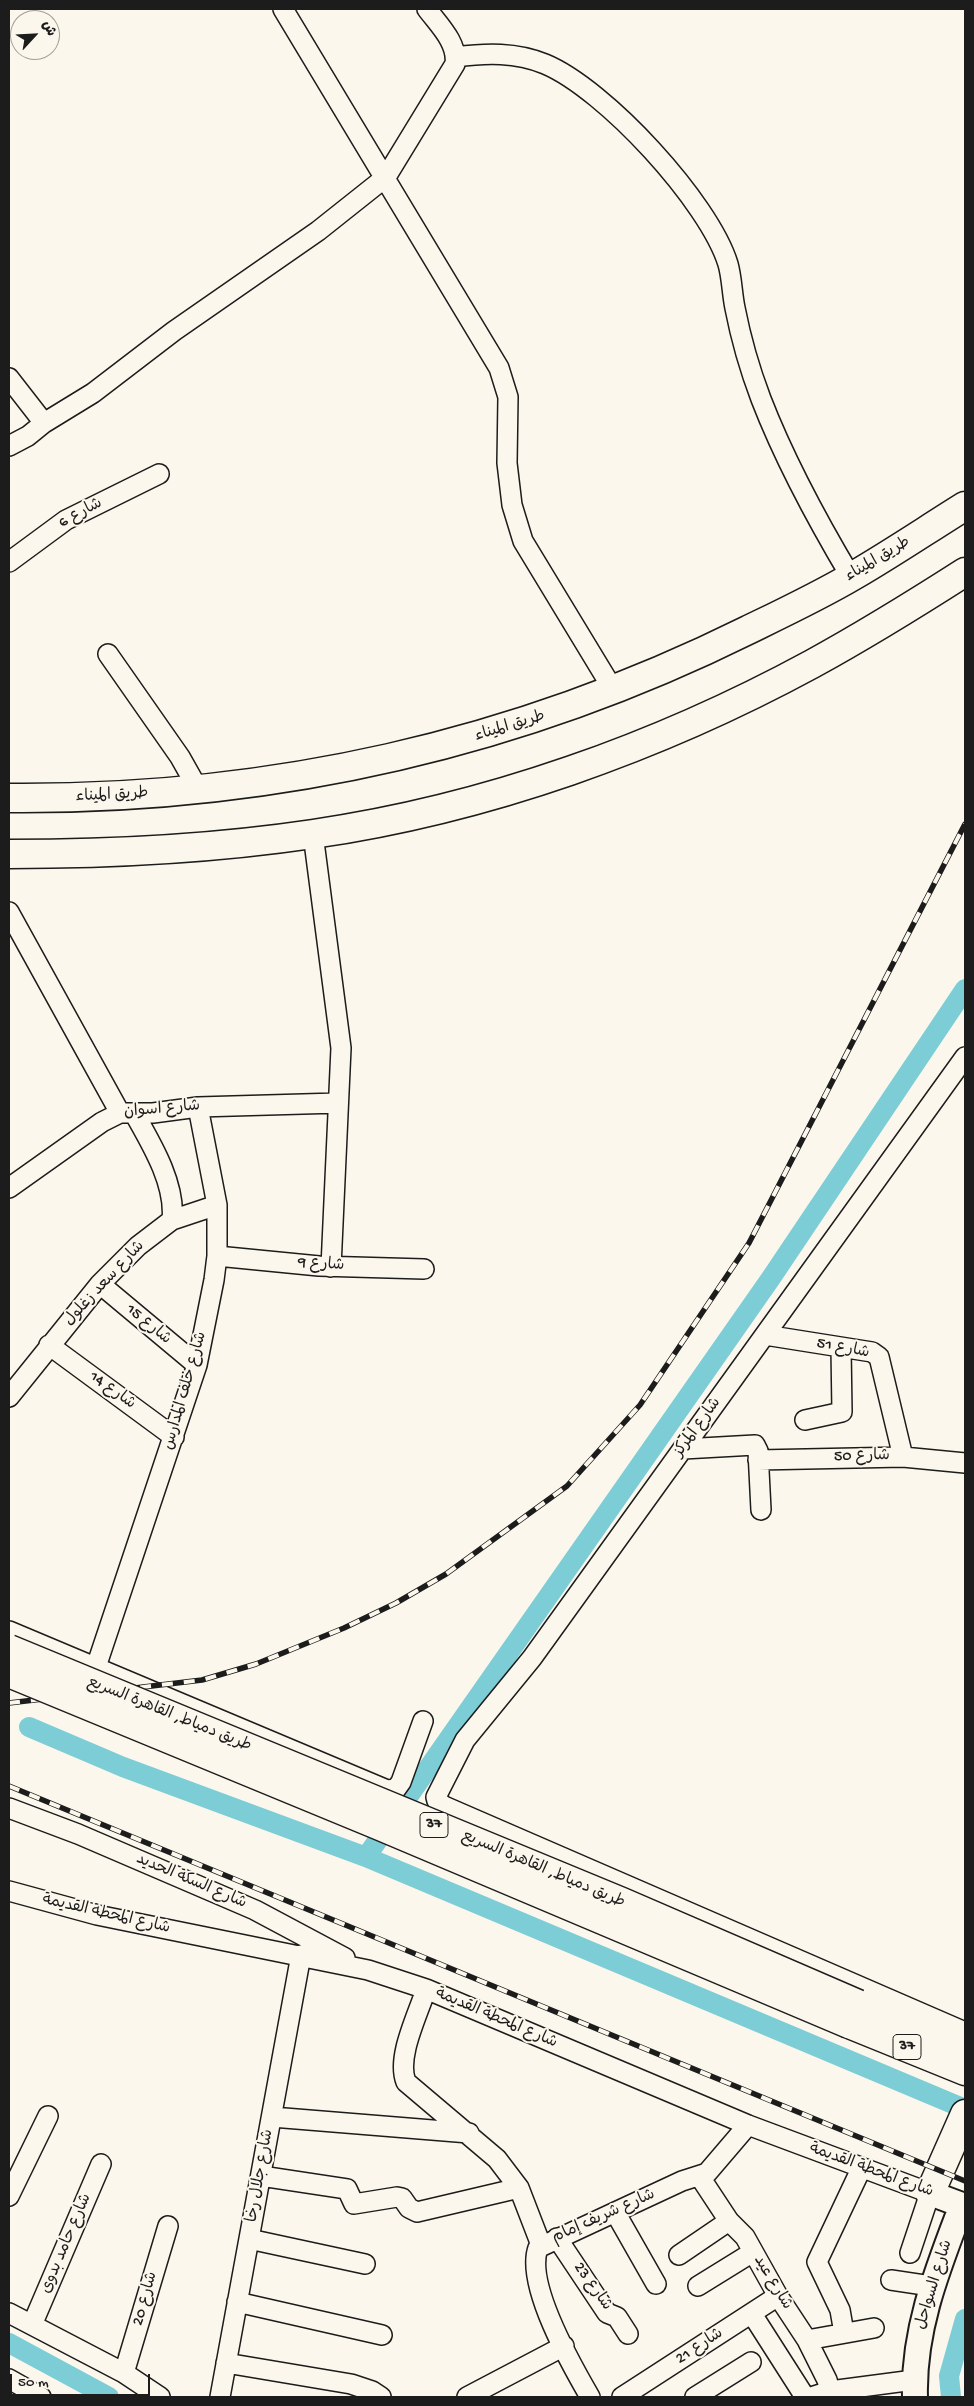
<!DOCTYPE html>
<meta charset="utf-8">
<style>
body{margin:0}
#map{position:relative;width:974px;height:2406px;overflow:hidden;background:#fbf7ec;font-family:"Gochi Hand","Playpen Sans Arabic",sans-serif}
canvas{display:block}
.frame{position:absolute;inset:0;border:10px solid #1c1c1c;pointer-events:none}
.north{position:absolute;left:10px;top:10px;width:50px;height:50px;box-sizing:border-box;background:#fbf7ec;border:1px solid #a29f99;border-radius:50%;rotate:65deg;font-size:14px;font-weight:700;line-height:20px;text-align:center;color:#1c1c1c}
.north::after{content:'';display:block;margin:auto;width:18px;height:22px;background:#1c1c1c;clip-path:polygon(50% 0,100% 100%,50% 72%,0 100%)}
.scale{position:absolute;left:10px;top:2374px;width:140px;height:22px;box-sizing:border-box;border:2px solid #1c1c1c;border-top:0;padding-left:6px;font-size:15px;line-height:18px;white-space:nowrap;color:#1c1c1c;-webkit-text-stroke:4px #fbf7ec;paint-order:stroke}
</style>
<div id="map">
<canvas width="974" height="2406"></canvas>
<div class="frame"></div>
<div class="north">ش</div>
<div class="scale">50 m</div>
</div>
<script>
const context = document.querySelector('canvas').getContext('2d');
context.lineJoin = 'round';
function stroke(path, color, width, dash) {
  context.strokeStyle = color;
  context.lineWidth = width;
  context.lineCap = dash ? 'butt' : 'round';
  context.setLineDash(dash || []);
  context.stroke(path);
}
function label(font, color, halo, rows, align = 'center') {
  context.font = font + ' "Gochi Hand","Playpen Sans Arabic",sans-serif';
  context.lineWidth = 4;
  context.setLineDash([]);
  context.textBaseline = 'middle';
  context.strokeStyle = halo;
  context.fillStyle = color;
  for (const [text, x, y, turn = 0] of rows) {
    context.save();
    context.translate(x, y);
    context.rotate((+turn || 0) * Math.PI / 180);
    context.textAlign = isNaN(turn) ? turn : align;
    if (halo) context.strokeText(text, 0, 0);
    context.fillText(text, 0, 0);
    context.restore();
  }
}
stroke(new Path2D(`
 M29,1727L123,1767L366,1857L965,2109
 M366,1857L771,1278L965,989
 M9,2343L109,2397
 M951,2397L949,2376L965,2319`), '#7ccdd6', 20);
const minor = new Path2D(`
 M283,9L499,368L508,397L507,463L512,505L523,541L614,691
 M456,57C486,53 516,52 545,64C605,89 709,202 728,264C732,278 732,294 735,308C741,339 750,370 761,399C785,461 817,520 851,577
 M9,378L44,423L28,436L9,446
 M44,423L93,393L174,331L318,231L386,177L455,64C458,43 439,25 427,9
 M9,562L66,520L159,474
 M108,654L180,757L198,789
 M313,834L341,1048L331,1267
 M9,912L120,1113
 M965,1057L532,1658L465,1740L436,1797L437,1801L444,1806L965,2032
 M9,1188L102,1122L120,1113H153L198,1107L338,1103
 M172,1220L217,1205
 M217,1256L319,1266L424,1269
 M100,1284L197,1365
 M765,1335L872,1352L879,1357L903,1457
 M49,1345L174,1437
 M9,1397L100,1284L138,1246L172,1220C176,1184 151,1143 134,1113
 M805,1420L842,1412L841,1348
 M683,1449L755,1445L758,1451L761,1510
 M758,1460L903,1457L965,1463
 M9,1631L387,1790L396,1789L401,1782L423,1721
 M96,1667L197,1365L214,1280L217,1256V1205L198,1107
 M9,1808L78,1834L255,1910L345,1958
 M9,1891L97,1915L368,1970L426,1989L748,2125L930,2193L910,2253
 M426,1989C418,2015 396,2057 406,2082L497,2159L519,2188L541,2245
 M272,2117L469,2133
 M261,2176L347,2189L354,2204L397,2197L402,2198L409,2208L417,2212L519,2188
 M700,2177L729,2221L745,2237L778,2296L807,2340L827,2380L832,2397
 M9,2196L48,2116
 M615,2212L656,2284
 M557,2238L607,2313L617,2317L628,2334
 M249,2239L365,2264
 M679,2255L729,2221
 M891,2280L931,2286
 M698,2286L753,2252
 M237,2302L382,2335
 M9,2313L124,2373L160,2397
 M752,2314L805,2397
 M32,2325L101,2164
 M844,2333L840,2310L817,2262L861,2169
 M807,2340L874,2328
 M226,2363L351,2384L372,2391L381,2397
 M124,2373L168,2226
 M9,2379L41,2397
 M220,2397L301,1955
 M467,2397L564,2346
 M590,2397C572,2366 525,2284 538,2248L682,2181L707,2173L748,2125
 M622,2397L778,2296
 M695,2397L751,2362
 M811,2397L830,2391L914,2380`);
const major = new Path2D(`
 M915,2397C913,2329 938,2268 962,2205L930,2193`);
const highway = new Path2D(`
 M9,798C270,800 514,746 748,630C783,613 819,596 853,576C891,554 928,529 965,506
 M9,854C111,854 212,849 313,834C486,809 659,747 812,664C865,635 915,604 965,572
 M858,2004L965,2048
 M849,2024L965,2071
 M930,2193L965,2114`);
stroke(minor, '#1c1c1c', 22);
stroke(major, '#1c1c1c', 28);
stroke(highway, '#1c1c1c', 31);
stroke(minor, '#fbf7ec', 19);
stroke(major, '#fbf7ec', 24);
stroke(highway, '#fbf7ec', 28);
const rail = new Path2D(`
 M9,1703L202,1680L256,1664L344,1628L396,1603L446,1574L567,1486L640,1405L749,1243L965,824
 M9,1786L965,2181`);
stroke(rail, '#1c1c1c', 5.5);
stroke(rail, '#fbf7ec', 4, [11]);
const highwayBridge = new Path2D(`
 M9,1649L622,1902L858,2004
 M9,1673L380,1826L849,2024`);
stroke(highwayBridge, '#1c1c1c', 31, []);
stroke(highwayBridge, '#fbf7ec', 28);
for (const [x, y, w] of [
 [434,1825,28],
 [907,2047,28]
]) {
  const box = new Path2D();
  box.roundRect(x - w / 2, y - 12.5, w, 25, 4);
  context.fillStyle = '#fbf7ec';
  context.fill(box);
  stroke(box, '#1c1c1c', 1);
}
label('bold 15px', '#1c1c1c', null, [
 ["37",434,1825],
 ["37",907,2047]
]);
label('16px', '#1c1c1c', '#fbf7ec', [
 ["شارع 6",81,514,-28],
 ["طريق الميناء",878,560,-31],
 ["طريق الميناء",510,727,-17],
 ["طريق الميناء",112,796,-3],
 ["شارع اسوان",162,1110,-5],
 ["شارع 9",321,1265,4],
 ["شارع سعد زغلول",105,1284,-47],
 ["شارع 15",148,1325,40],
 ["شارع 51",843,1349,11],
 ["شارع 14",112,1391,36],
 ["شارع خلف المدارس",186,1391,-74],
 ["شارع المركز",698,1428,-54],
 ["شارع 50",862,1457,-1],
 ["طريق دمياط, القاهرة السريع",169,1715,22],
 ["طريق دمياط, القاهرة السريع",543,1870,23],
 ["شارع السكة الحديد",191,1882,23],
 ["شارع المحطة القديمة",106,1915,13],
 ["شارع المحطة القديمة",496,2019,23],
 ["شارع المحطة القديمة",871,2171,20],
 ["شارع جلال رخا",261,2176,-80],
 ["شارع شريف إمام",604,2217,-24],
 ["شارع حامد بدوى",67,2244,-67],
 ["شارع عيد",772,2283,59],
 ["شارع السواحل",935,2285,-73],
 ["شارع 23",592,2287,55],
 ["شارع 20",146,2299,-74],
 ["شارع 21",700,2347,-33]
]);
</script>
